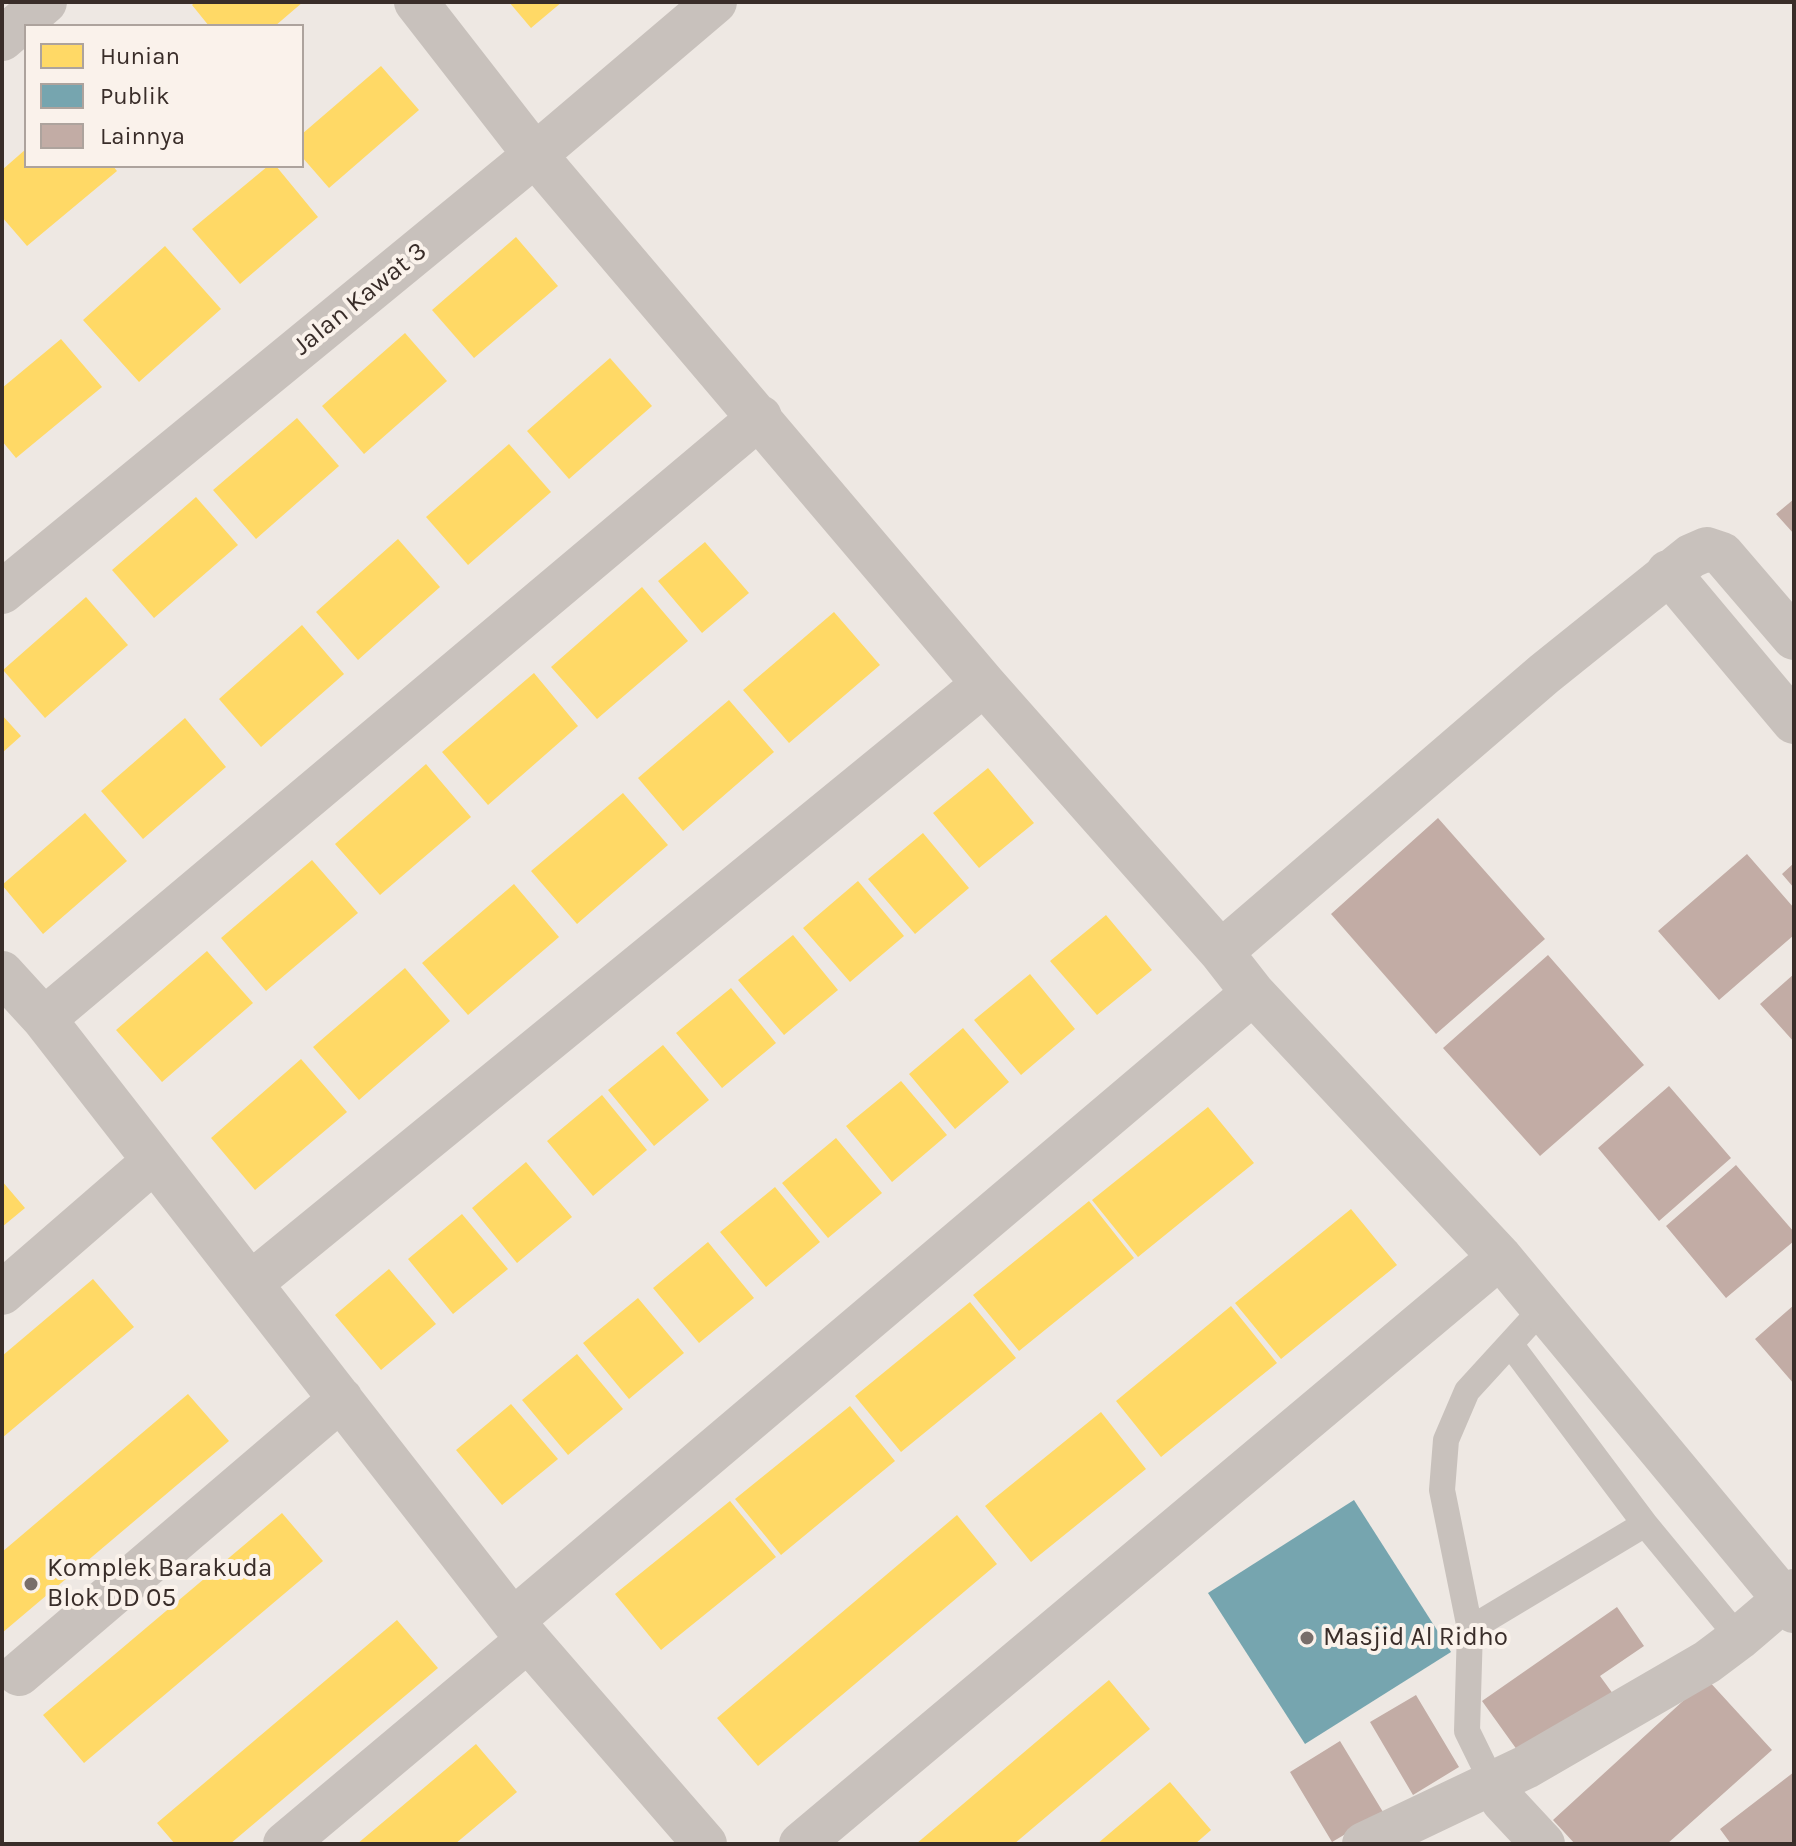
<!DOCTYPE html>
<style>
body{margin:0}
#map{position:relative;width:1796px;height:1846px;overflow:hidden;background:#eee8e3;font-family:Karla,sans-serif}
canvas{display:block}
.frame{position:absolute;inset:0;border:4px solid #392d29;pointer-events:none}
.legend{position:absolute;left:24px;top:24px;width:280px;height:144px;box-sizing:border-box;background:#faf2eb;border:2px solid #ada39d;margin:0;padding:10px 14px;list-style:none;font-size:24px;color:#392d29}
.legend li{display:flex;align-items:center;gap:16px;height:40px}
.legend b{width:40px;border:2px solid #ada39d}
</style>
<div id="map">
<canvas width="1796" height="1846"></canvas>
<div class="frame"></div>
<ul class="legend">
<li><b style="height:22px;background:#ffd966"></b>Hunian</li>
<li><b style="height:22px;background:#76a5af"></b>Publik</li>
<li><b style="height:22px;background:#c2aca5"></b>Lainnya</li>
</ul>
</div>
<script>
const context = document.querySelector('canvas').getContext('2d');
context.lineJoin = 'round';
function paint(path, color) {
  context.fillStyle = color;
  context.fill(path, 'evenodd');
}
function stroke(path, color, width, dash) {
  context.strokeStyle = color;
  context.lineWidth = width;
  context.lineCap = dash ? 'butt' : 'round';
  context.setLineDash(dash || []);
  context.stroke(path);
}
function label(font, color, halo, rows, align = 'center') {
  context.font = font + ' Karla,sans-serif';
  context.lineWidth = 8;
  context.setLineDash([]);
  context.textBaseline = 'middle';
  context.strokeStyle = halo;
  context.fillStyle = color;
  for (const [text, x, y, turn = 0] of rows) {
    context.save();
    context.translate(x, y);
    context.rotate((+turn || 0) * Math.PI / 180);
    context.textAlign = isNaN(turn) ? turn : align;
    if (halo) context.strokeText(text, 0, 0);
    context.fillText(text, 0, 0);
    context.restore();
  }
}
paint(new Path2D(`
 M195,2H303L275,26H209L192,5Z
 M509,2H562L531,28Z
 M381,66L419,110L329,188L302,157V134Z
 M26,149V166H113L117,171L27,246L2,217V170Z
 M268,166H276L318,217L240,284L192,229Z
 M516,237L558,286L474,358L432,310Z
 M165,246L221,309L139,382L83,320Z
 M405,333L447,381L364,454L322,406Z
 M61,339L102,387L16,458L2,441V388Z
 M610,358L652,406L569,479L527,431Z
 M297,418L339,466L256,539L213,490Z
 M509,444L551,492L468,565L426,517Z
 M196,497L238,545L154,618L112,570Z
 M398,539L440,587L358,660L316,612Z
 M705,542L749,593L702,633L658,581Z
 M642,587L688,641L597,719L551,667Z
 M86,597L128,645L45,718L3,670Z
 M834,612L880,665L789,743L743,690Z
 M302,625L344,674L261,747L219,699Z
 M534,673L578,726L488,805L442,752Z
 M729,700L774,752L683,831L638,778Z
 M2,715L21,736L2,753Z
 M185,718L226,767L143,839L101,791Z
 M426,764L471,817L380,895L335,844Z
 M988,768L1034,823L979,868L933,813Z
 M623,793L668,845L577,924L531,871Z
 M85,813L127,861L43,934L2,885Z
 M923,833L969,888L915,934L868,879Z
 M312,860L358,913L266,991L221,938Z
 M858,881L904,936L850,982L803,928Z
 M514,884L559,937L468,1015L422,963Z
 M1106,915L1152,970L1097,1015L1050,961Z
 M793,935L838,990L784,1035L738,980Z
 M207,951L253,1003L162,1082L116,1030Z
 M405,968L450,1021L359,1100L313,1047Z
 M1030,974L1075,1029L1021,1075L974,1020Z
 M731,988L776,1043L722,1088L676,1033Z
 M963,1028L1009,1082L955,1129L909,1074Z
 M663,1045L709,1100L654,1146L608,1090Z
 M301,1059L347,1112L255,1190L211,1138Z
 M901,1081L947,1135L892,1182L846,1126Z
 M602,1095L647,1150L593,1196L547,1141Z
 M1208,1107L1254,1163L1138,1257L1092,1200Z
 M836,1138L882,1193L828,1238L782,1183Z
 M526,1162L572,1217L517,1263L472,1208Z
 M2,1181L25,1208L2,1227Z
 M775,1187L820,1242L766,1287L720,1232Z
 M1089,1201L1134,1258L1019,1351L973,1295Z
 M1351,1209L1397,1265L1281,1359L1235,1303Z
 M462,1214L508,1269L453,1314L408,1259Z
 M708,1242L754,1298L699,1343L653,1288Z
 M389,1269L436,1324L381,1370L335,1315Z
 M93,1279L134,1327L2,1438V1356Z
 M638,1298L684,1353L629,1399L583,1343Z
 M970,1302L1016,1358L901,1452L855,1396Z
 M1231,1306L1277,1363L1161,1457L1116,1401Z
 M577,1354L623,1409L568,1455L522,1400Z
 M188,1394L229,1441L2,1633V1552Z
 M511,1404L558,1459L502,1505L456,1450Z
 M850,1406L895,1461L781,1555L735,1499Z
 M1101,1412L1146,1469L1031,1562L985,1506Z
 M730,1501L776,1557L661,1650L615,1594Z
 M282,1513L323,1561L84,1763L43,1715Z
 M957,1515L997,1564L758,1766L717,1718Z
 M397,1620L438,1668L230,1844H175L157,1823Z
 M1109,1680L1150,1729L1014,1844H916Z
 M476,1744L517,1792L455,1844H357Z
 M1170,1782L1211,1830L1195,1844H1097Z`), '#ffd966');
paint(new Path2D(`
 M1354,1500L1451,1652L1305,1744L1208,1593Z`), '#76a5af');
paint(new Path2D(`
 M1794,499V534L1776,514Z
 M1438,818L1545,939L1436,1034L1331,914Z
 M1747,854L1794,908V935L1719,1000L1658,931Z
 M1794,863V888L1782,874Z
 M1548,955L1644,1065L1540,1156L1443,1048Z
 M1794,974V1042L1760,1004Z
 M1669,1086L1731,1158L1659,1221L1598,1148Z
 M1736,1165L1794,1232V1241L1726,1298L1666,1226Z
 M1794,1305V1384L1755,1339Z
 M1617,1607L1644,1646L1600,1676L1616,1698L1525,1761L1482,1701Z
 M1707,1679L1772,1750L1667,1844H1575L1553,1820Z
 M1416,1695L1459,1767L1413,1795L1370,1722Z
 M1340,1741L1383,1812L1332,1842L1290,1772Z
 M1794,1772V1844H1731L1720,1829Z`), '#c2aca5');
stroke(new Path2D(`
 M1511,1345L1645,1524L1739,1638
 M1470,1629L1645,1524
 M1492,1782L1467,1731L1470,1629L1442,1490L1446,1440L1467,1391L1542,1309`), '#c8c1bc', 26);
stroke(new Path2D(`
 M416,2L535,155L984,684L1221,952L1253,993L1500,1257L1794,1611
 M2,39L45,2
 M1668,572L1794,722
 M2,592L535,155L715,2
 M1221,952L1544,674L1691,556L1707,549L1722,554L1794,638
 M2,973L44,1019L528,1640L705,1844
 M44,1019L760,417
 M251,1283L984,684
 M2,1293L154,1161
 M513,1620L1253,993
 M19,1674L341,1399
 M1492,1782L1503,1801L1543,1844
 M285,1844L528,1640
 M801,1844L1500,1257
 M1364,1844L1526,1767L1707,1662L1739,1638L1794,1591`), '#c8c1bc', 44);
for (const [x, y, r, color] of [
 [31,1584,8,"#786e6a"],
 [1307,1638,8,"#786e6a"]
]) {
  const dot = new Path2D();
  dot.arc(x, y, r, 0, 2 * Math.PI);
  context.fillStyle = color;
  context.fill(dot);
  stroke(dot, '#faf2eb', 3);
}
label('26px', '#392d29', '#faf2eb', [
 ["Jalan Kawat 3",360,299,-39]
]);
label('26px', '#392d29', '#faf2eb', [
 ["Komplek Barakuda",47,1569],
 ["Blok DD 05",47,1599],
 ["Masjid Al Ridho",1323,1638]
], 'left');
</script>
